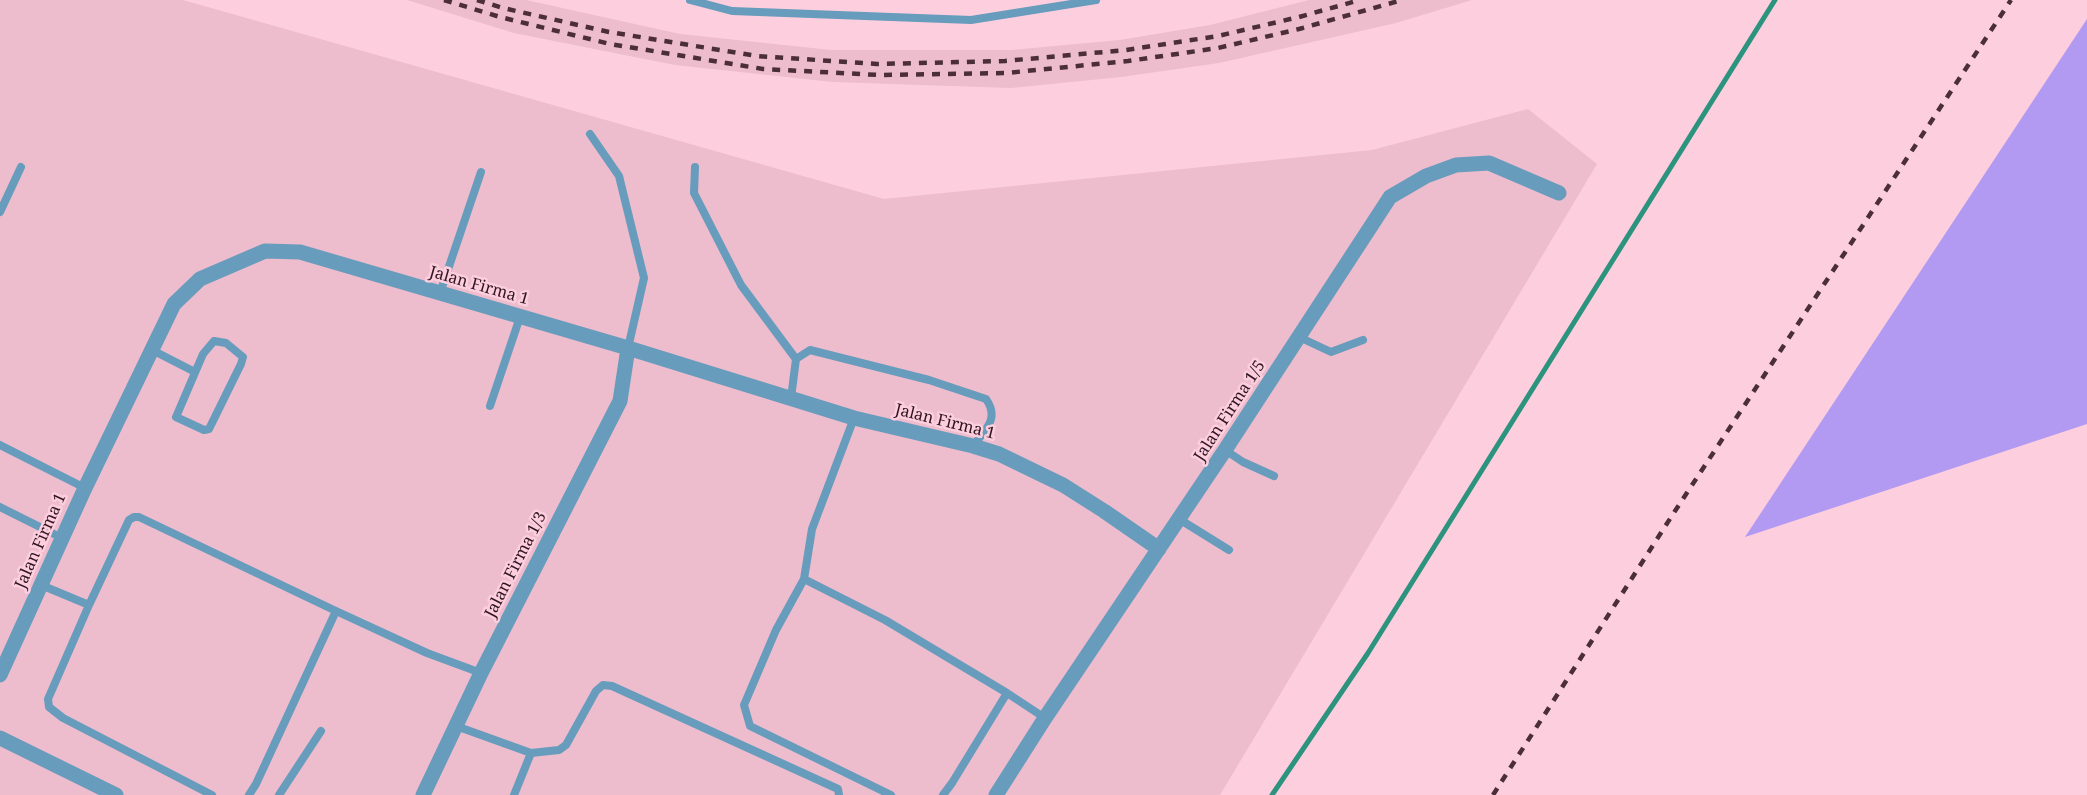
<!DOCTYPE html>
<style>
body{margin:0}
canvas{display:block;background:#fccede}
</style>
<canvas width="2087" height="795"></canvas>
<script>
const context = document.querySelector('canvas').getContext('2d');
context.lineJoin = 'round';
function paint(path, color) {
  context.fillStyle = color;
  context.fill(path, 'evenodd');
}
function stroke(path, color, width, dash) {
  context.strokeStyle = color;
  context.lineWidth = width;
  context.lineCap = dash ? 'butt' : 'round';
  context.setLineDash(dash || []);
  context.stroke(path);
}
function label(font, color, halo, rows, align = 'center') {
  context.font = font + ' "Noto Serif",serif';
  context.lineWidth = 5;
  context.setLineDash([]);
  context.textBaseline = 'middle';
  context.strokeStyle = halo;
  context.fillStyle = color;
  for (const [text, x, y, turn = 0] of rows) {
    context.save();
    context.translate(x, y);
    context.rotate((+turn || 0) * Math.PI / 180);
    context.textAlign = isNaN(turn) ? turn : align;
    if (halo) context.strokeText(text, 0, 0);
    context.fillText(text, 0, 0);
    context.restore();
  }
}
paint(new Path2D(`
 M0,0H183L884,199L1372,150L1528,109L1597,164L1220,795H0Z
 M407,0H526L680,34L831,50H1011L1120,40L1210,25L1309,0H1472L1396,23L1219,63L1121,77L1011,88L833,82L675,65L514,33Z`), '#edbccd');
paint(new Path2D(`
 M2087,19V424L1745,537Z`), '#b299f1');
stroke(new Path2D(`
 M1272,795L1368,653L1775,0`), '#2c937e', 5);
stroke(new Path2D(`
 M690,0L732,11L971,20L1096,0
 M590,134L619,176L644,278L628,348
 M695,167L694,193L741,285L796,359
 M0,212L21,167
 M440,293L481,172
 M1299,337L1331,352L1363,340
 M214,341L226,343L243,357L241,364L209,429L204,430L176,417L203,354Z
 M152,350L195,372
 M791,398L796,359L810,350L929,380L986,399C1000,419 985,430 973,446
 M490,406L520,317
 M854,418L812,529L804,579L776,630L744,705L750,726L891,795
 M0,445L85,488
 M1225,450L1243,462L1274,476
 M0,507L62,538
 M1179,519L1229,550
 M804,579L885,620L1007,693L1045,718
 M41,585L89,605
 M456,726L531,753L559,750L566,745L596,691L603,685L612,686L838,789L839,795
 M212,795L63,718L49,707L48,699L89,605L129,520L134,517H139L336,611L427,653L481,673
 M249,795L256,784L336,611
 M279,795L321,731
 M514,795L531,753
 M943,795L952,783L1007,693`), '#679cbc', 8);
stroke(new Path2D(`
 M0,675L85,488L174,304L200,279L265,251L300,252L628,348L854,418L973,446L999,454L1063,485L1104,511L1159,549
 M0,738L116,795
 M423,795L481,673L620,401L628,348
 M996,795L1045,718L1225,450L1390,197L1426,176L1456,165L1489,163L1559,193`), '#679cbc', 15);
stroke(new Path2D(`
 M444,0L500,17L610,44L763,69L880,75L1006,73L1128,61L1218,48L1299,29L1402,0
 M477,0L503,8L609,32L757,56L877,64L1005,61L1126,50L1218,36L1299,17L1360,0
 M1493,795L1675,511L2011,0`), '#4b2e39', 4.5, [8, 8]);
label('16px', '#2f151f', '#fccede', [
 ["Jalan Firma 1",479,286,16],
 ["Jalan Firma 1/5",1230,411,-57],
 ["Jalan Firma 1",945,422,14],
 ["Jalan Firma 1",41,541,-66],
 ["Jalan Firma 1/3",516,565,-63]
]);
</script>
